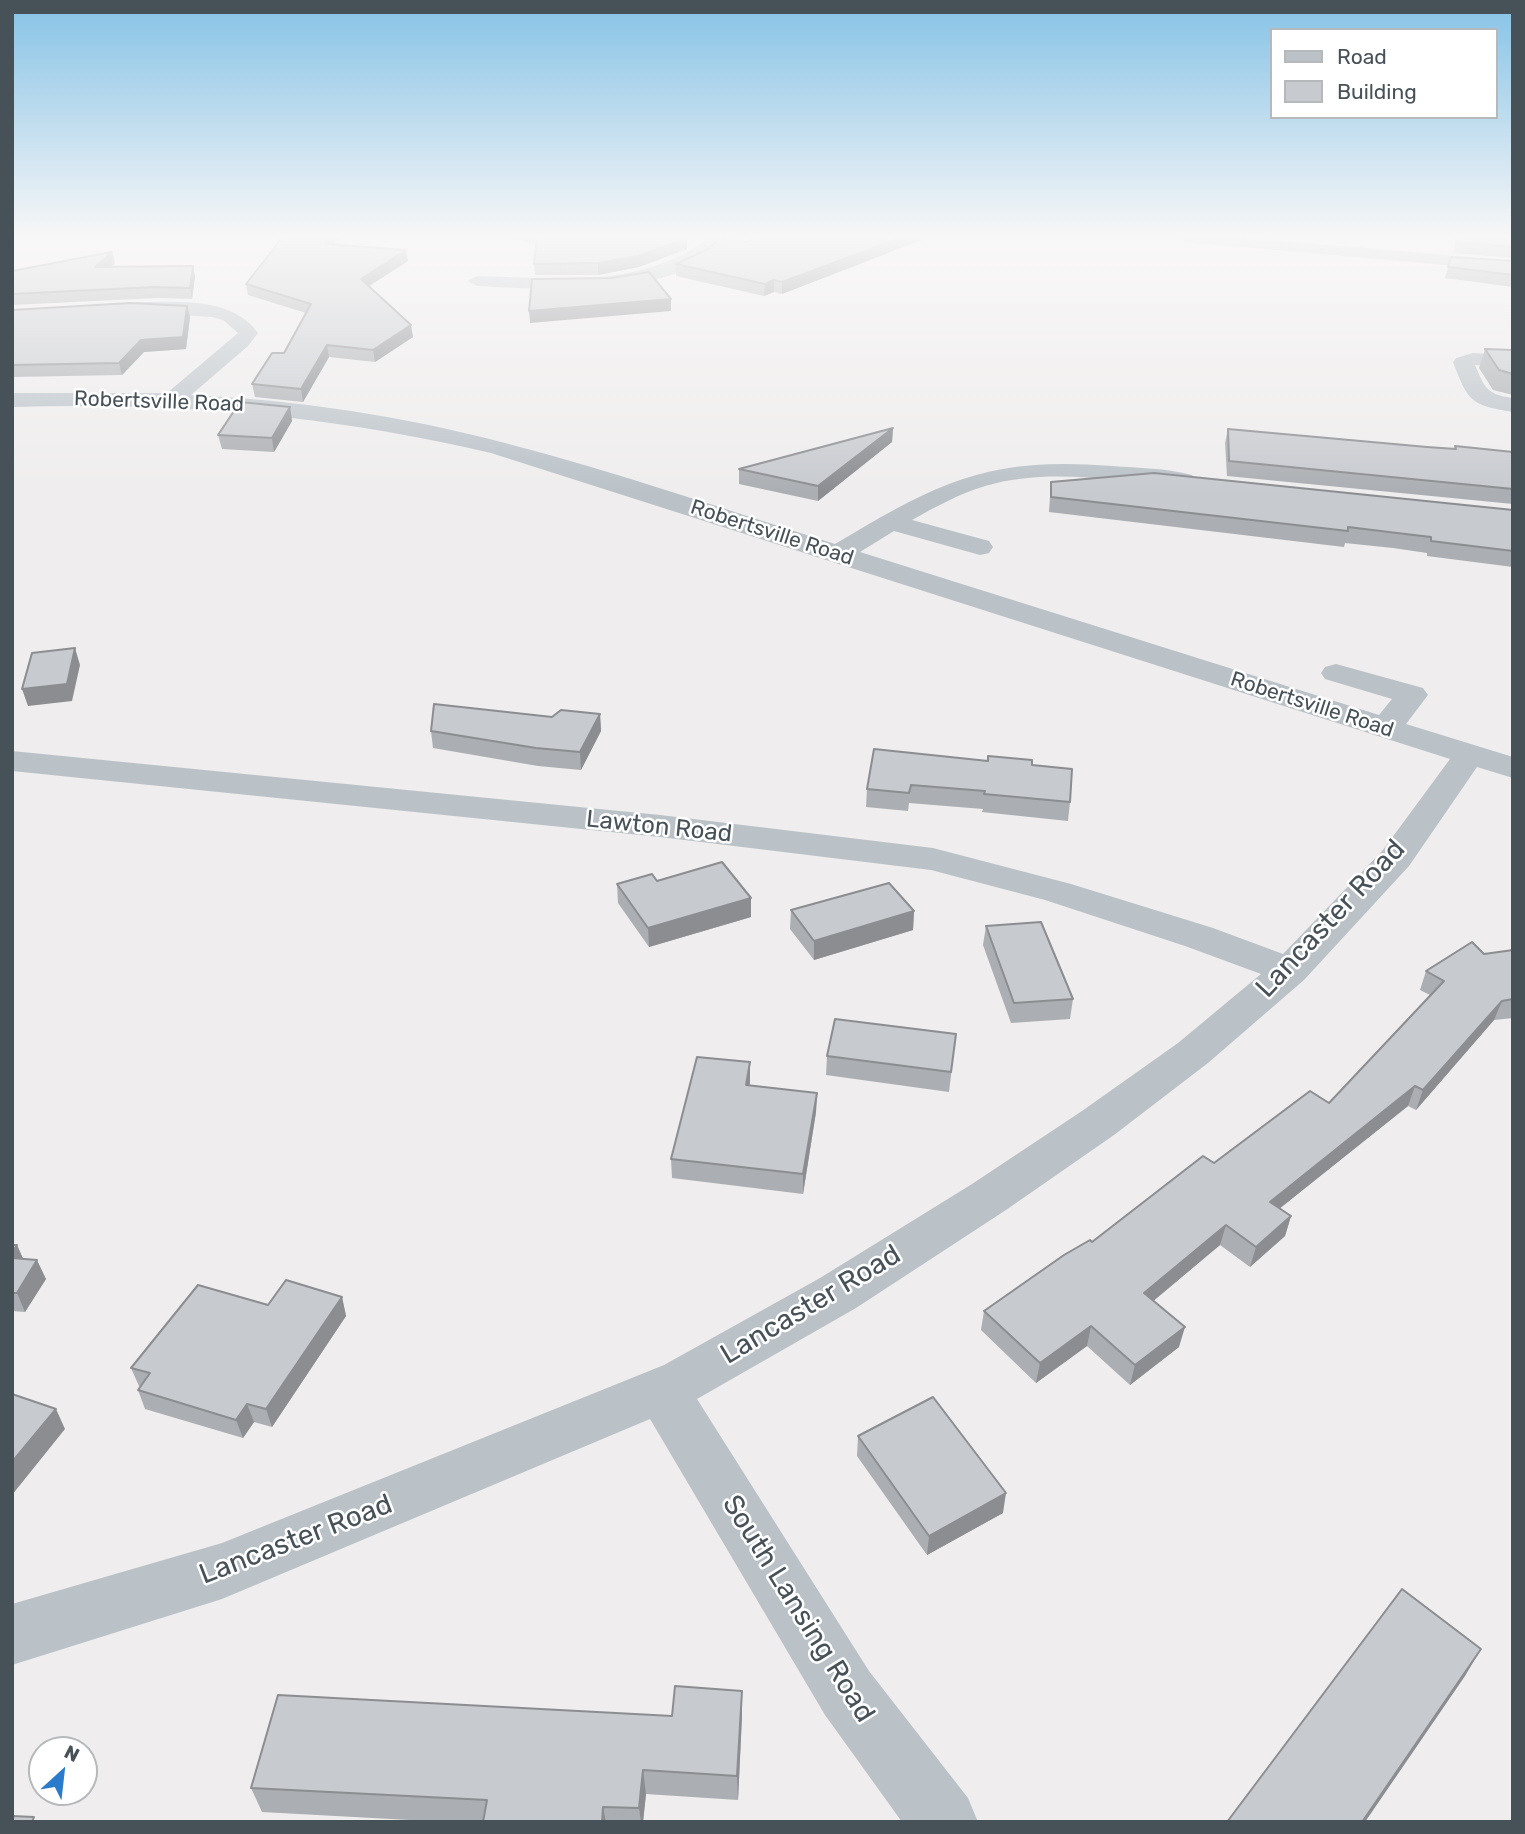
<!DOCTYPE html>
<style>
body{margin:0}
#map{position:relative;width:1525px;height:1834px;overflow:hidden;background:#efeded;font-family:Rubik,sans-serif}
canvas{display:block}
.frame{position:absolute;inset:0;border:14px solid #475158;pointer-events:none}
.legend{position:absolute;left:1270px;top:28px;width:228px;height:91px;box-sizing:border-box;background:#fff;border:2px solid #b5b9bc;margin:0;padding:9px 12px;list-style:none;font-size:21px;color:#475158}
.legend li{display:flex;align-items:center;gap:14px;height:35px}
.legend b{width:35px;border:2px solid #b5b9bc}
.north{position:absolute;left:28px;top:1736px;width:70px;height:70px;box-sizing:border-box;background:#fff;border:2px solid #b5b9bc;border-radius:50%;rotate:27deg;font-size:19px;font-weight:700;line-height:28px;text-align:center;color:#475158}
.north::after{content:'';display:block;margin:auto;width:24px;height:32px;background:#2a7bcc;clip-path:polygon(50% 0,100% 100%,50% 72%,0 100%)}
</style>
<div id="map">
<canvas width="1525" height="1834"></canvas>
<div class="frame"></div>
<ul class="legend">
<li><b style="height:9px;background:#bac2c8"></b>Road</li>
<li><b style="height:19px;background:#c7cacf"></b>Building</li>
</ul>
<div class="north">N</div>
</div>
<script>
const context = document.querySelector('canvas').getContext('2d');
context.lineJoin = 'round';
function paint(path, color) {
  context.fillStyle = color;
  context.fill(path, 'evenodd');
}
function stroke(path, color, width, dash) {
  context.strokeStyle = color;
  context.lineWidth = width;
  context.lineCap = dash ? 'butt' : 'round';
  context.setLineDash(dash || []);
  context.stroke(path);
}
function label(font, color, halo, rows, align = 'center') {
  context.font = font + ' Rubik,sans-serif';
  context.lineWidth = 5;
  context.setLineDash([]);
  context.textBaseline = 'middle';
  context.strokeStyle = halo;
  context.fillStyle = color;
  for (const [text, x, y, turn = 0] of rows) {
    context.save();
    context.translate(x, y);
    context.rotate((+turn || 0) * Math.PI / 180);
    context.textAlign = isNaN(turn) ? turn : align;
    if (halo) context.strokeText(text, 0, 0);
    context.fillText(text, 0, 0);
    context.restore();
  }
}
paint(new Path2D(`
 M711,237H729C678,302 550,289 477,286L468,281L477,276C563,278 637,290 711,237Z
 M1178,237H1238L1513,261V271L1186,242Z
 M137,302C177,302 232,296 258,333L248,346L191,395C297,400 403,416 505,443C617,472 726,510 835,544C939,482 988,456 1112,466C1138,468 1166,468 1192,475L1195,480L1192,485L1183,487C1120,481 1047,467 985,486C959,494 935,507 912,520L989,541L993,547L989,553L980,555L894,531L860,552L1379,715L1392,699L1325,679L1321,673L1325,667L1336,664L1423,688L1428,695L1406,724L1513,757V778L1477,767L1409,866L1304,980L1208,1063L1114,1135L1006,1210L856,1308L697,1399L869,1671L968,1798L978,1822H902L825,1715L650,1419L222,1599L12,1665V1604L222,1543L664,1365L820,1278L972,1184L1082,1111L1178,1043L1261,974L1185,946L1045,900L931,870L660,837L12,771V751L660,815L933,848L1071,884L1213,928L1283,954L1383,850L1450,759L491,453C328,415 179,402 12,407V393H167L238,333L223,320L212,317L130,312L128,308L130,304Z
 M1473,353L1513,355V367L1475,365C1485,388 1486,394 1513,398V412C1470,405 1468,401 1453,362L1456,358Z`), '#bac2c8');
paint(new Path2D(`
 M12,237H134L132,238H12Z
 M518,237H672L687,238V249L639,267L598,275H535L534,264L536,244L518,240Z
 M758,237H924V239L782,294L774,292L764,296L676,276V264L747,242Z
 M1457,237H1513V258L1453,253Z
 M333,245L408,261L369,286L413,337L375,362L329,357L303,402L255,397L252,384L284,353L306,313L248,295L246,284Z
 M1451,257L1513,261V287L1445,278Z
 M115,263L110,267L195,276L192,299L158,298L12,305V271Z
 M187,306L190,317L186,349L144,352L122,375L12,377V310Z
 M1485,349L1513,350V395L1493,390L1479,368Z
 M290,407L292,421L274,452L222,449L218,435Z
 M893,428L892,442L818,501L739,484V469Z
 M1228,429L1427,447L1454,449L1455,446L1513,452V504L1227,476L1225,443Z
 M1051,482L1513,510V567L1427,556V553L1393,548L1345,543L1344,547L1049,512Z
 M600,714L601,731L581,770L538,766L433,748L431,731L552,717Z
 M1032,765L1070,802L1068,821L982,812L983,809L909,803L908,811L866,807L867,789Z
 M657,881L751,898V917L649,947L618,903L617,884Z
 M791,910L914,911L913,930L814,960L790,929Z
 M986,926L1073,999L1070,1019L1011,1023L983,945Z
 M1513,950V1018L1494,1020L1416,1110L1408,1106L1280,1208L1291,1216L1285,1236L1250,1267L1220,1245L1153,1301L1179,1347L1130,1385L1087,1346L1036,1383L981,1330L984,1311L1214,1163L1329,1103L1430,995L1420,990L1426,971L1484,954Z
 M956,1034L949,1092L826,1075L827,1056Z
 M750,1082V1085L817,1093L816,1112L803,1194L672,1178L671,1159Z
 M12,1245H17L23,1259L46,1279L25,1312L12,1311Z
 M342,1297L346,1316L272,1427L254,1422L243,1438L145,1409L138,1390L141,1386H139L131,1368L268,1305Z
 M858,1436L1003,1513L927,1555L857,1456Z
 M672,1716H742L738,1800L646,1794L643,1822H446L262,1812L251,1788Z`), '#abaeb2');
paint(new Path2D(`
 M330,237H339L326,255L325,244Z
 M903,237H924V239L782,294V282Z
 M687,238V249L639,267L598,275V263Z
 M406,250L408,261L363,290L361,279Z
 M112,252L115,263L97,278L95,267Z
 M193,266L195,276L192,299L190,288Z
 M774,280V292L764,296L765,284Z
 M671,299V311L530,323L529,311Z
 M187,306L190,317L186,349L144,352L122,375L119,363L141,340Z
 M411,325L413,337L375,362L373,350Z
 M327,345L329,357L303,402L301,389Z
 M290,407L292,421L274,452L272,438Z
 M893,428L892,442L818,501V486Z
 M75,648L80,665L72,701L28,706L22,689Z
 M600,714L601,731L581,770L580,752Z
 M751,898V917L649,947L648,928Z
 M914,911L913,930L814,960V941Z
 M1502,1001L1494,1020L1416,1110L1423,1090Z
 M750,1062V1082L746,1105V1085Z
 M1415,1086L1408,1106L1264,1221L1270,1202Z
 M817,1093L816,1112L803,1194V1174Z
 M1291,1216L1285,1236L1250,1267L1256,1247Z
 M1226,1225L1220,1245L1139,1313L1144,1293Z
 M17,1245L25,1263L12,1264V1253Z
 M37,1260L46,1279L25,1312L17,1293Z
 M342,1297L346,1316L272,1427L266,1409Z
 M1091,1326L1087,1346L1036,1383L1040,1363Z
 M1185,1327L1179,1347L1130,1385L1135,1365Z
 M247,1404L254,1422L243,1438L236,1420Z
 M56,1409L65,1429L12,1495V1462Z
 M1006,1493L1003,1513L927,1555L929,1536Z
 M1481,1649L1465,1676L1365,1822H1362Z
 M742,1691V1716L738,1800L737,1776Z
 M643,1770L646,1794L643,1822H641L639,1808Z
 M603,1807L606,1822H602Z`), '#8b8d91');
const building = new Path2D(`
 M283,237H330L325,244L406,250L361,279L411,325L373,350L327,345L301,389L252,384L272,353H284L311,304L246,284Z
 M537,237H672L687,238L638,256L598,263L534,264Z
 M758,237H903L782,282L774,280L765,284L676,264L708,249L718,240L747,242Z
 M1457,237H1513V247L1456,242Z
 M112,252L95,267L193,266L190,288L155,287L12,294V271Z
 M1451,257L1513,261V275L1448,267Z
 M649,272L671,299L529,311L532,279L611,278Z
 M130,303L187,306L183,337L141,340L119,363L12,365V310Z
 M1485,349L1513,350V374L1499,370Z
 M240,402L290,407L272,438L218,435Z
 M893,428L818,486L739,469Z
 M1228,429L1427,447L1456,449L1455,446L1513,452V489L1229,461Z
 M1154,473L1513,510V551L1431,541V537L1397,533L1348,527V531L1051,497V482Z
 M75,648L67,684L22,689L32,653Z
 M434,704L552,717L561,710L600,714L580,752L536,748L431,731Z
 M874,749L988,761V756L1032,760V765L1072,769L1070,802L984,794L985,791L911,785L909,793L867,789Z
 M722,862L751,898L648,928L617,884L652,874L657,881Z
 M889,883L914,911L814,941L791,910Z
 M1041,922L1073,999L1014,1003L986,926Z
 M1472,942L1484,954L1513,950V999L1502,1001L1423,1090L1415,1086L1270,1202L1291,1216L1256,1247L1226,1225L1144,1293L1185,1327L1135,1365L1091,1326L1040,1363L984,1311L1064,1255L1090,1240L1092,1242L1203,1156L1214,1163L1310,1091L1329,1103L1444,981L1426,971Z
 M835,1019L956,1034L951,1072L827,1056Z
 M697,1057L750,1062L746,1085L817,1093L803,1174L671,1159Z
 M12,1245H17L12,1253Z
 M12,1258L37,1260L17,1293H12Z
 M286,1280L342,1297L266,1409L247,1404L236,1420L138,1390L150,1373L131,1368L198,1285L268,1305Z
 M12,1394L56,1409L12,1462Z
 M933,1397L1006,1493L929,1536L858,1436Z
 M1402,1589L1481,1649L1362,1822H1227Z
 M675,1686L742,1691L737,1776L643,1770L639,1808L603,1807L602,1822H483L487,1800L251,1788L278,1695L672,1716Z
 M12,1816L34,1817L32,1822H12Z`);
paint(building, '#c7cacf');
stroke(building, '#8b8d91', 2);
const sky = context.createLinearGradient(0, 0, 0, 493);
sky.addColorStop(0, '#85c2e6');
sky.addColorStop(0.48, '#f8f7f7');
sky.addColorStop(1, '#f8f7f700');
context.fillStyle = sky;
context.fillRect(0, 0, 1525, 493);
label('21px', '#475158', '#fff', [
 ["Robertsville Road",159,402,2],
 ["Robertsville Road",772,533,18],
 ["Robertsville Road",1312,705,18]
]);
label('24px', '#475158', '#fff', [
 ["Lawton Road",659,827,6]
]);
label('28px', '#475158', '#fff', [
 ["Lancaster Road",1331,919,-47],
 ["Lancaster Road",811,1305,-31],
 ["Lancaster Road",296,1540,-21],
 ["South Lansing Road",798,1609,58]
]);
</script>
